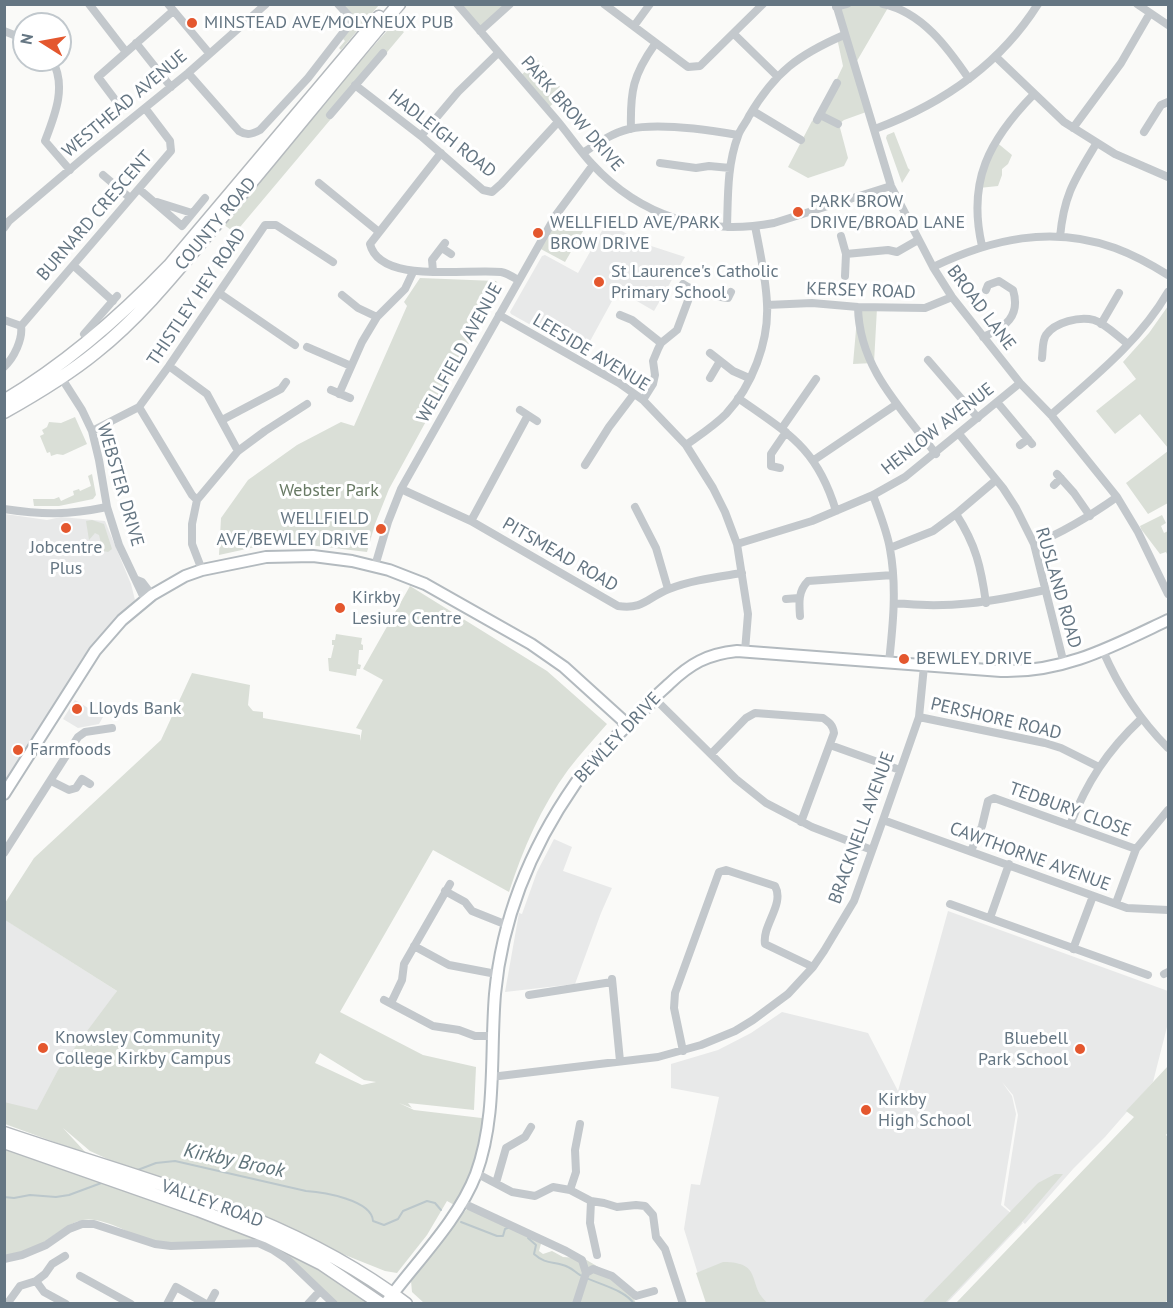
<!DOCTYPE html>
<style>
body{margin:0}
#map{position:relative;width:1173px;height:1308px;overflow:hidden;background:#fafaf8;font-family:"PT Sans",sans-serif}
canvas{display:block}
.frame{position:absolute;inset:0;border:6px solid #657683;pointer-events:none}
.north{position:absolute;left:12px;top:12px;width:60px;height:60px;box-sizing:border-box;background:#fff;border:2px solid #c1c8cd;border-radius:50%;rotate:281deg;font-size:16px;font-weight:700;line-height:24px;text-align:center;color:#657683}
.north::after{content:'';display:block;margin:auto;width:21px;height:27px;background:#e4572e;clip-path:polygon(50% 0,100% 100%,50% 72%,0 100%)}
</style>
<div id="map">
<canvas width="1173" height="1308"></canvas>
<div class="frame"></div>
<div class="north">N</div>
</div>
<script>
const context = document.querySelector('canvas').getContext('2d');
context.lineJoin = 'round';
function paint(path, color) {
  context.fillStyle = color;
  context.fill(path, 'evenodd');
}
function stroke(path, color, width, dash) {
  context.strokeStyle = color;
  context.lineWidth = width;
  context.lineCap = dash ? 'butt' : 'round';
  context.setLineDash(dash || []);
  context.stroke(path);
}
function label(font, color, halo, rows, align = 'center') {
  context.font = font + ' "PT Sans",sans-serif';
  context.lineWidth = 6;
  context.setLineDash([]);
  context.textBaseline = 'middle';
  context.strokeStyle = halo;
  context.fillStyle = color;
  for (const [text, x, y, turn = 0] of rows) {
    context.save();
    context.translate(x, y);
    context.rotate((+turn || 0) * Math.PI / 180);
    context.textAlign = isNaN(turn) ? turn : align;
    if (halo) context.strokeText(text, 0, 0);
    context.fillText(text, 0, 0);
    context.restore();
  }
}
paint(new Path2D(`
 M607,222L642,243L685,257L654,311L618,290L583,354L511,314L510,312L542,256L545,255L578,273Z
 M5,514L47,520L61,517L105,521L131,584L135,600L83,657L5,787Z
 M75,700L103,717L99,724L78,728L63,719Z
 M554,839L572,847L563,871L612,888L601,913L575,984L505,992L519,913L522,914L537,872Z
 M948,911L1168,991V1023L1153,1082L1105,1137L1073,1169L1025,1224L1004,1205L1018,1115L1013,1095L1002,1082L1012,1096L1016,1114L1001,1205L1023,1223L947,1303H707L684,1229L691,1184L700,1185L719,1097L671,1088V1064L718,1050L751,1033L782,1012L868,1033L898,1091Z
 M4,919L117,991L43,1115L5,1106Z`), '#e8e9e9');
paint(new Path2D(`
 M853,4L889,6L854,66L869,111L844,120L839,124L848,158L844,166L808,178L788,167L812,121L820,115L843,66L837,38L844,35L836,7Z
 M342,5H379L341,50L339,48L345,41L343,39L351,26Z
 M462,5H510L480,31Z
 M393,24L404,32L235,233L219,221Z
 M538,60L565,93L547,109L519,77Z
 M894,132L908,168L910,170L902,183L886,138L887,135Z
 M995,141L1012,155L1008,164L1002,169V175L998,186L979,188Z
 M593,214L565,262L537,247L556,215L584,229Z
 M420,278L496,281L500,286L389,489L375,524L367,552L301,544L260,546L219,555L221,518L248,480L297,445L341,422L354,426L407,306L404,302Z
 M1168,306V448L1140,414L1115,434L1096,411L1136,379L1123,362L1149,333Z
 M858,307L877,308L874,363L853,364Z
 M75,417L87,444L63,455L57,454L51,456L50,452L47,453L40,436L44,434L42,430L47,427L49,422L61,423Z
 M1168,451V503L1148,514L1126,483Z
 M92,474L96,495L93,499L59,506H34L33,499H54L59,497L61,501L74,495L73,491L79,489L80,491L91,486L88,476Z
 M1162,515L1166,523L1161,526L1164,533L1168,531V556L1166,552L1160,554L1141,529L1140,526Z
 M92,520L104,524L112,549L108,552L103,551L99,535L95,533L89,540L86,521Z
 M410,586L547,671L607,724C594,739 580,754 568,770C541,807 523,849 509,892L433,850L340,1012L423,1055L476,1067L474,1110L408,1103L412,1108L399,1103L414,1110L490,1119L483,1145L458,1207L447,1201L427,1235L397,1273L385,1271L125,1167L90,1151L63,1128L87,1154L5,1124L4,1102L37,1110L58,1070L117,991L5,920V903L34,858L161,740L192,673L250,685L248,705L253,711L263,712V718L360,735V741L362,730L356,728L383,680L363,669ZM320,1053L364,1080L376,1082L362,1085L315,1063Z
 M336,634L362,638L361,644L363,645V650H359L358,664L361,665L360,669H357L356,676L329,671L328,658H331L334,645H332V640H335Z
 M1168,1066V1132L1166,1135L1168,1137V1299L1165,1303H956L1134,1117L1126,1111Z
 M4,1145L260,1239L259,1241C224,1237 187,1249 153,1241C133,1236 103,1216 83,1220C67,1223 54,1237 39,1245C28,1251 16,1254 5,1257Z
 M1055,1174H1063L1022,1222L945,1303H922L1038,1183Z
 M469,1206L542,1240L539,1251L543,1254L552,1251L563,1257L578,1258V1255L624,1282L636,1303H424L412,1292L411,1281Z
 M275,1247L320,1268L372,1303H337Z
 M723,1262C765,1262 746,1286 768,1303H706L696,1273Z`), '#dadfd7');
stroke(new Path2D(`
 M135,1171L156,1163L175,1161L306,1191C323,1192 372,1200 373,1221L384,1225L398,1219L403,1211L427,1201L435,1203L441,1210
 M4,1197L14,1198L30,1195L56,1197L69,1195L104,1182
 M461,1222L497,1236H503L505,1229L510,1227
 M528,1238L536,1245L534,1254C546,1265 555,1261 568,1267C573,1269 576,1273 580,1275C594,1283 625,1289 634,1304`), '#bbc7cb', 2);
const secondary = new Path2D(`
 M4,794L95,651L122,620L152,595L185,576L202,570L266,557L313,556L352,561L389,570L425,584L531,644L564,667L628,725
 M385,1304C415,1263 458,1221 476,1174C497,1117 490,1054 495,994C502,918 532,846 575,784C593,757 625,727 649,705C654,696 662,691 669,684C690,664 707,654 737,651L1001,671C1064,673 1113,646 1168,620`);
const primary = new Path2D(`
 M4,401C66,364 119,318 169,266L379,17
 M4,412C36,394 68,375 96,352C140,317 176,272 212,229C275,155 336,78 399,4
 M4,1133C142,1180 288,1214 406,1304
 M4,1142L198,1210L268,1237L322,1264L381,1304`);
stroke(secondary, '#b3babf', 14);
stroke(primary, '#b5babe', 15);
stroke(new Path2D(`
 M89,4L126,52
 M168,4L209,53
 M457,4C490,42 522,80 555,118C568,133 579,150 592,164C641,217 704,236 774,223L891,186
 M604,4L688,67L700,66L763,4
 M836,4L891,186L933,267L952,297L1020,383L1051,415L1117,497L1138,532L1168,594
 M883,4C922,12 948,48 969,79
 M1137,4L1168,25
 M836,7L847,4
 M634,26L650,4
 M4,31L24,39
 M480,31L510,4
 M734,34L777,76
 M136,43L171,87
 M996,57L1064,122L1115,154L1168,177
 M52,60C67,86 55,115 45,141L70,170
 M188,73L239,131C247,136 252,134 260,130L308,78L349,25V16L338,4
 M355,85L421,136L483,190L492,192L501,184L558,122
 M119,105L98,77L173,11
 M753,111L801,140
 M330,115L383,53
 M820,115L838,124
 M817,120L837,83
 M1073,128L1121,63L1150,13
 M631,129C630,91 633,75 655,44
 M875,129C942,104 999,66 1038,4
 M1144,132L1161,105L1168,102
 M421,136L458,92L498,53
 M441,153L370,244C380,285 468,268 501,272C507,273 513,277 518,280
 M583,153C598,143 612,133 629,129C658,123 709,130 738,135
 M660,163L696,168L709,166L730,168
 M103,175L130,198
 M319,183L379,232
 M139,189L182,226L205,198
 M157,202L192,213
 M727,227C728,197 727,165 738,136C740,129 746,123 749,116C775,72 798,55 844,35
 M4,228L9,221L88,154L188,73L266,4
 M841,236L846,254
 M1060,237C1064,194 1075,179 1096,144
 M982,246C967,181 989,140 1034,94
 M442,248L451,254
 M74,266L113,301
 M933,267C991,239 1052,225 1115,248C1134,255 1152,265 1168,275
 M433,271L432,260L445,243
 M845,276L846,254L888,250L897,252L918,240
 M683,284C693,291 714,297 728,298L731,292
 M219,293L295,345
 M342,295L358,308L377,317
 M767,305L812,303L858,307L925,308L952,297
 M858,307C859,368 901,408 936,454
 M499,315L619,383L643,400L686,445L713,488L725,512L737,544L748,614L745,651
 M620,315L632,320L661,343
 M4,320L21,326
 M1101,324L1119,293
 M21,326L171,151L170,141L145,108
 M84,334L117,296
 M983,337C1005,328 1021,316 1013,290L999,281L988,285L986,290
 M307,347L351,366
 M710,353L733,371L749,378
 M1042,358C1043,350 1042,341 1046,335C1055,322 1080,316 1094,320C1106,324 1118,337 1128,344
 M928,360L978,418
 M169,366L207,394L238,451
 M4,367C14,358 23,339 21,326
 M59,374L82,410L92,431L99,460L107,507L119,545L145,600
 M710,378L720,361
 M331,390L350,398
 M339,394L362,342L377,317L405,289L413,272
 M738,398C789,434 817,448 836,511
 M643,400L653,384L655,375L653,361L658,349L661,343L677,330L692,290
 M997,402L1032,444
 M139,407L192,495L197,500
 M520,410L537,421
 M1051,415C1094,377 1139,342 1168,292
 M222,420L281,389L286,382
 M782,428L816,379
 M92,431L139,407L169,366L265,225H276L333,262
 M959,434L1003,488L1016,508L1034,544L1064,664
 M686,445C700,435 714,426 726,414C752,386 769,342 767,304C766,278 760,252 755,226
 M1020,445L1028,439
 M814,460L897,404
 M585,465L609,427L634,394
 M780,468L771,466V454L786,432
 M1057,474L1074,493L1090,516
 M1054,485L1061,478
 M401,489L471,521L618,606C644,610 648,597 669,589C692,580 718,577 742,573
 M873,495C879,512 887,531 890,549C897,587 893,625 889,662
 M635,507L656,548L668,589
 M4,509C44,515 68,515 107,507
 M956,514C976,545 981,567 986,603
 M471,521L527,417
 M737,544L812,521L873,495L905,477L1020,383
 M1034,544C1064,532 1090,516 1117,497
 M890,548L933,531L956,514L996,480
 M375,566L388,522L401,489L556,215L593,165
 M202,570L192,544V524L197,500L238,451L265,431L307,404
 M137,580L142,582L152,595
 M786,599L799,598
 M894,603C950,609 991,602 1045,590
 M800,616C799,603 798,591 808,581L893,575
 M1103,651C1119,688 1139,719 1168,748
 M653,697L736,779L766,803L812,827L872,850
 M919,717L1045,743L1061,748L1099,767
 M830,745L900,770
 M711,754L746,718L755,713L823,718C829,722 833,725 834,733L801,822
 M51,781L69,790L76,788L82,779L90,784
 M883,820L1127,908L1168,910
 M1070,825C1087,782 1107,751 1141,719
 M971,851L982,826L988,801L994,798L1136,849
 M4,853L78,737L85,732L112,728
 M445,891L465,902L472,911L502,923
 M1116,903L1136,849L1168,810
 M950,904L1148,975
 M990,918L1009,864
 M414,946L449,965L491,973
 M1073,949L1093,896
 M1164,974L1168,972
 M612,979L620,1061
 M529,995L612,982
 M384,1000L433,1026L459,1030L475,1036H493
 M391,1003L402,980L404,964L450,884
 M683,1051L674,1008L675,993L719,872L726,870L775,886C785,904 762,925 765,944L813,967
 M491,1077L658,1057L701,1045L735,1031L753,1020L788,994L813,967L824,951L854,901L883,820L919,717L924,666
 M476,1173L512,1192L535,1196L553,1187L570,1190L591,1201L604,1203L617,1207L636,1205L645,1206L653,1215L656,1237L665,1249L683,1304
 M496,1183L506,1148L525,1137L531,1127
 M570,1190L576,1172L575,1150L580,1124
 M591,1201L590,1223L597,1255
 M469,1206L566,1251L582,1260L586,1273
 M4,1259L22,1255L46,1245L69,1229L82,1224H94L155,1244L171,1246L258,1243L273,1250L288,1260L334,1304
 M80,1276L131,1304
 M36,1281L44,1292L66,1304
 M7,1304L20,1286L36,1281L45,1274L52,1264L65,1256
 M167,1304L176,1287L206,1304
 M209,1304L215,1293
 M308,1304L320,1291
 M576,1304L586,1273L593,1269L612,1276L636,1296L654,1291`), '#c3c8cc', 8);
stroke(secondary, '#fff', 10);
stroke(primary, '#fff', 12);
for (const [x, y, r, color] of [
 [192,23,6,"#e4572e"],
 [798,212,6,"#e4572e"],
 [538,233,6,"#e4572e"],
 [599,282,6,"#e4572e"],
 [66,528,6,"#e4572e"],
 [381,529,6,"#e4572e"],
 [340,608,6,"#e4572e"],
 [904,659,6,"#e4572e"],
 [77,709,6,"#e4572e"],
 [18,750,6,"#e4572e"],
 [43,1048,6,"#e4572e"],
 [1080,1049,6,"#e4572e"],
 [866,1110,6,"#e4572e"]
]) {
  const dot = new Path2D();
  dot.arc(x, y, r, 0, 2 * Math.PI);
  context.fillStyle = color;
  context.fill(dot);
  stroke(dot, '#fff', 2);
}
label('18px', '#657683', '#fff', [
 ["MINSTEAD AVE/MOLYNEUX PUB",204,23],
 ["PARK BROW",810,202],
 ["DRIVE/BROAD LANE",810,223],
 ["WELLFIELD AVE/PARK",550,223],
 ["BROW DRIVE",550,244],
 ["St Laurence's Catholic",611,272],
 ["Primary School",611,293],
 ["WELLFIELD",369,519,"right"],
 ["AVE/BEWLEY DRIVE",369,540,"right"],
 ["Jobcentre",66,548,"center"],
 ["Plus",66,569,"center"],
 ["Kirkby",352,598],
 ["Lesiure Centre",352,619],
 ["BEWLEY DRIVE",916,659],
 ["Lloyds Bank",89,709],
 ["Farmfoods",30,750],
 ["Knowsley Community",55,1038],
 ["College Kirkby Campus",55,1059],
 ["Bluebell",1068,1039,"right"],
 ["Park School",1068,1060,"right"],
 ["Kirkby",878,1100],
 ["High School",878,1121]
], 'left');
label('18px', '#657683', '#fff', [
 ["WESTHEAD AVENUE",125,104,-40],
 ["PARK BROW DRIVE",572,114,49],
 ["HADLEIGH ROAD",442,134,38],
 ["BURNARD CRESCENT",95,216,-49],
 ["COUNTY ROAD",216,224,-50],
 ["KERSEY ROAD",861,291,2],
 ["THISTLEY HEY ROAD",197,297,-56],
 ["BROAD LANE",981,308,53],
 ["WELLFIELD AVENUE",460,353,-61],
 ["LEESIDE AVENUE",591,353,31],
 ["HENLOW AVENUE",938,429,-38],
 ["WEBSTER DRIVE",120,485,74],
 ["PITSMEAD ROAD",560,555,30],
 ["RUSLAND ROAD",1058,588,74],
 ["PERSHORE ROAD",996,719,13],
 ["BEWLEY DRIVE",618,738,-47],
 ["TEDBURY CLOSE",1070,810,20],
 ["BRACKNELL AVENUE",862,828,-70],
 ["CAWTHORNE AVENUE",1030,857,20],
 ["VALLEY ROAD",212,1204,20]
]);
label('18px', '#687a64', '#fff', [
 ["Webster Park",329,491]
]);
label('italic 20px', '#60757c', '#fff', [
 ["Kirkby Brook",234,1161,12]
]);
</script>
